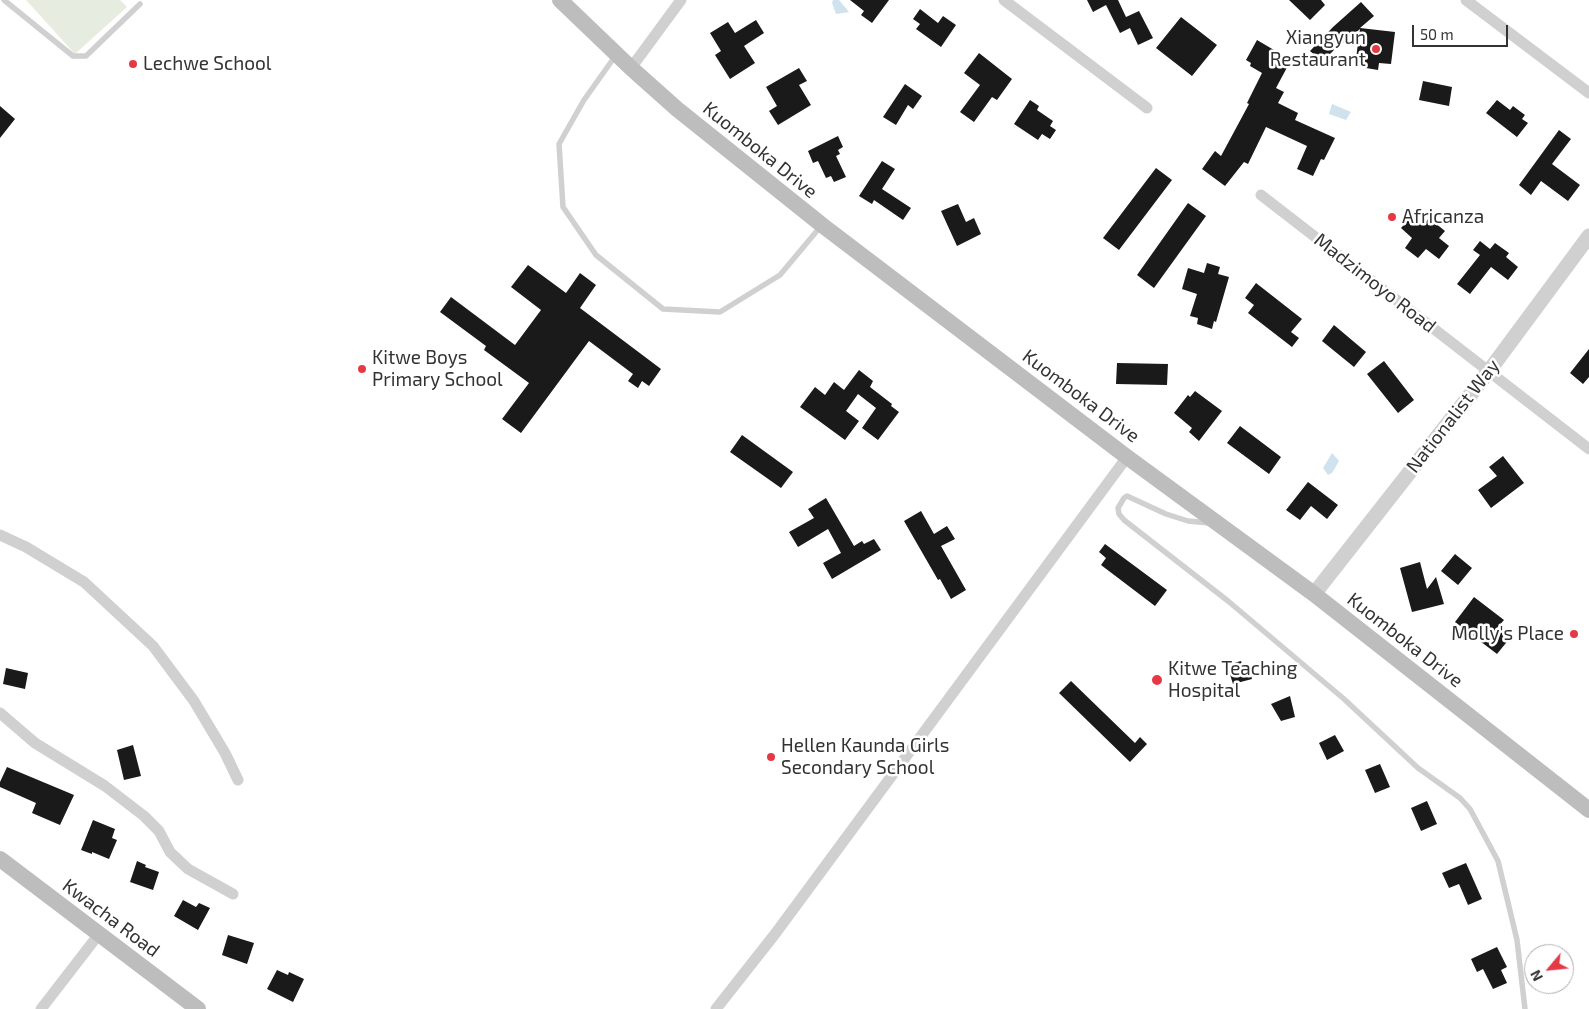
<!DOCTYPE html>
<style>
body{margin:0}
#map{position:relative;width:1589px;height:1009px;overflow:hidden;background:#fff;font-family:"Exo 2",sans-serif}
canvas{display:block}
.north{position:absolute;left:1524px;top:944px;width:50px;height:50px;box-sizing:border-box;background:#fff;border:1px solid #adadad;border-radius:50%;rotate:242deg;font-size:14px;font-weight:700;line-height:20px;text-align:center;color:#333}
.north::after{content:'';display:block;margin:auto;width:18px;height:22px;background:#e63946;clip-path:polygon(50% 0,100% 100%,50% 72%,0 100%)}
.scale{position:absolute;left:1412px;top:25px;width:96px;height:22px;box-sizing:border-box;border:2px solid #333;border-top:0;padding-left:6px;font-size:15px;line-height:18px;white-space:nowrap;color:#333;-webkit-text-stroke:4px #fff;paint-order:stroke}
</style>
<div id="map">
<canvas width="1589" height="1009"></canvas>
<div class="north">N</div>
<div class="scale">50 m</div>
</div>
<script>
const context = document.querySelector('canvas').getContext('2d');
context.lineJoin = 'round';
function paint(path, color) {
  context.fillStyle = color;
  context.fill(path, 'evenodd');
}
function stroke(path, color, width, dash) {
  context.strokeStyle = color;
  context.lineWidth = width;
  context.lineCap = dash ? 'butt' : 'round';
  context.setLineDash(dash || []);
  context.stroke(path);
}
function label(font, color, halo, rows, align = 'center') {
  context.font = font + ' "Exo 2",sans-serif';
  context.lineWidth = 5;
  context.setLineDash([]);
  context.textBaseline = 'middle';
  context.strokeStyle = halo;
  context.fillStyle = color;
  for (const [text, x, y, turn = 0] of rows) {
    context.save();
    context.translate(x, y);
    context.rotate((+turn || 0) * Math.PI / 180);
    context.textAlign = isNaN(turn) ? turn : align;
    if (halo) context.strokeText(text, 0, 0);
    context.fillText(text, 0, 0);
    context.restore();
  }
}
paint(new Path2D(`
 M26,0H120L127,7L75,54Z`), '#e6ecdf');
paint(new Path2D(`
 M833,0H839L849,12L836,14L832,3Z
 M1332,104L1351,112L1346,120L1329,114Z
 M1332,453L1339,461L1332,473L1328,475L1323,468Z`), '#cfe2ee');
paint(new Path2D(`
 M850,0H889L872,23L861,15L864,11Z
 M1087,0H1118L1126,17L1139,11L1153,38L1138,45L1130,28L1120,33L1106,5L1093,12Z
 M1289,0H1321L1325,5L1310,20Z
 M1361,2L1374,16L1360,28L1395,32L1391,64L1379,63L1378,70L1360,67L1361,58H1356L1360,29L1344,43L1342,41L1323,62L1310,51L1333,27Z
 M920,9L938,23L943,16L956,25L941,47L916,29L920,24L913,19Z
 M1181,17L1217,45L1192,76L1156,48Z
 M756,20L764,33L744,46L755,63L730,79L715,55L721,51L710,33L728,22L735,33Z
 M1257,40L1291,60L1276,88L1284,92L1278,103L1298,113L1295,120L1335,138L1324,160L1321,159L1313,176L1297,169L1307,146L1266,127L1248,164L1244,162L1225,186L1202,169L1215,151L1221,156L1249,104L1247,103L1262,73L1250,66L1251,63L1246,60Z
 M979,53L1012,79L997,100L992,97L974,122L960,112L980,85L964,73Z
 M799,68L807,81L799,85L811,105L778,125L769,111L777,106L766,87Z
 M1423,81L1452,87L1449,106L1419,100Z
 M905,84L922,96L913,109L908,105L896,125L883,117Z
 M1030,100L1039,106L1037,110L1053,121L1050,126L1056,130L1050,139L1042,134L1038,140L1014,124Z
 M1497,100L1510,110L1513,106L1525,115L1522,119L1528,123L1517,137L1486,113Z
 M0,106L15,119L0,138Z
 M1559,130L1571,139L1552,164L1580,185L1568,201L1541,181L1531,195L1519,185Z
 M838,136L843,147L838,150L840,154L836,156L846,177L834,182L831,176L826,178L818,161L813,163L808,151Z
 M882,161L895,169L882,189L911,208L903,220L874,200L872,204L859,196Z
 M1156,168L1172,180L1119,250L1103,238Z
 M1188,203L1206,216L1154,288L1137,275Z
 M958,204L966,222L974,218L981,234L957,246L941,211Z
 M1412,216L1423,225L1429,218L1445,231L1439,238L1449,246L1439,259L1426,249L1418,258L1405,248L1412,238L1401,228Z
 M1480,241L1490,249L1495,243L1509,253L1506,257L1518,267L1508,280L1491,267L1470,294L1457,284L1480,255L1473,250Z
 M1207,263L1220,267L1218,274L1229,277L1216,322L1214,321L1212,329L1197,324L1198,318L1190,316L1197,294L1182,289L1188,268L1204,273Z
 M528,265L566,293L580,273L596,285L580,308L661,369L649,386L642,381L638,388L628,381L633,374L589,341L521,433L502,419L529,383L484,350L486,346L440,312L451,297L515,345L541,310L511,287Z
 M1256,283L1302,319L1291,332L1299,338L1292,347L1248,313L1254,305L1245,298Z
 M1334,325L1366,352L1354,367L1322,341Z
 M1589,349V377L1583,384L1570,373Z
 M1384,361L1414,400L1398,413L1367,374Z
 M1117,363L1168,364L1167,385L1116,384Z
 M859,370L873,381L870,387L892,404L891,406L899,412L878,440L862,428L876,408L858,394L846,411L859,421L845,440L800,407L815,387L825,395L834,382L844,390Z
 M1195,391L1222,411L1199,441L1189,432L1192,428L1174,413L1188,395L1190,397Z
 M1240,426L1281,457L1269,474L1227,443Z
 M742,435L793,472L781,488L730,452Z
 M1503,456L1524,483L1491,508L1478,490L1497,476L1489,467Z
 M1308,482L1338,505L1327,519L1311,506L1300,520L1286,510Z
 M826,498L854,546L862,541L864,544L874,539L881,550L832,579L823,563L841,553L828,529L798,547L789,532L814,518L808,509Z
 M921,511L934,534L947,526L955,539L941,546L966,590L951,599L940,579L938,580L904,521Z
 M1105,544L1167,590L1155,606L1101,565L1106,558L1099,552Z
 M1455,554L1472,568L1458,585L1441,571Z
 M1420,562L1427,589L1436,577L1444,604L1412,612L1400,568Z
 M1474,597L1504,620L1497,628L1510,638L1497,654L1455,622Z
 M1241,661L1244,671L1249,669L1252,679L1233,684L1227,665Z
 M6,668L28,673L25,689L3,684Z
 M1071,681L1135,743L1140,737L1147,744L1130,762L1059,693Z
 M1290,696L1295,717L1281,721L1271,704Z
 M1335,735L1344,751L1327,760L1319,743Z
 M133,745L141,776L124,780L117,750Z
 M1380,764L1390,787L1375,793L1365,770Z
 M7,767L74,795L60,825L32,813L36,803L0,787V782Z
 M1427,801L1437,824L1421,831L1411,808Z
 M93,820L115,829L112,838L117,840L109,859L92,852V854L81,850Z
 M137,861L146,865L145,867L159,872L153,890L130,882Z
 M1466,863L1482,899L1468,905L1459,884L1449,888L1442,873Z
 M183,900L196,907L199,903L210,908L198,930L174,916Z
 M228,935L254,943L247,964L222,955Z
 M1497,947L1507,967L1501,970L1507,983L1493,989L1483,969L1477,972L1471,959Z
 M277,970L288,975L289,972L304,979L293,1002L267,989Z`), '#1a1a1a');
stroke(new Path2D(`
 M4,0L73,56H86L140,4
 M616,55L584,100L559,144L563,207L596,255L663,309L720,312L780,275L821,226
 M1209,523L1188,521L1166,514L1127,496L1124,498L1118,508L1119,514L1124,520L1228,601L1344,699L1418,768L1460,798L1470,809L1498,861L1517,940L1525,1009`), '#d0d0d0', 5.5);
stroke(new Path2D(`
 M1004,0L1147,108
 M1466,0L1589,93
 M631,68L681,0
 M1261,195L1589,449
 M0,535L26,547L84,582L153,646L194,701L225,753L238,780
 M0,713L35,743L105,786L144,816L159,831L170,852L188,869L233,894
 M41,1009L99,934
 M716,1009L775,934L1127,457`), '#d0d0d0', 11);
stroke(new Path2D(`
 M1314,594L1489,371L1589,236`), '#d0d0d0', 15);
stroke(new Path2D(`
 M560,0L631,68L677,109L822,225L1127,457L1314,594L1589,810
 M0,859L198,1009`), '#bdbdbd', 16);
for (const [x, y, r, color] of [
 [1376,49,5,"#e63946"],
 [133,64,5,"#e63946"],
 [1392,217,5,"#e63946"],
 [362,369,5,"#e63946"],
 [1574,634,5,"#e63946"],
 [1157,680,6,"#e63946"],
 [771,757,5,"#e63946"]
]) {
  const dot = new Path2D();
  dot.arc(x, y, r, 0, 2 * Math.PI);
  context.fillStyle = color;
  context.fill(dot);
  stroke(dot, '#fff', 2);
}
label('19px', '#333', '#fff', [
 ["Xiangyun",1366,38,"right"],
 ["Restaurant",1366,60,"right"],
 ["Lechwe School",143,64],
 ["Africanza",1402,217],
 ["Kitwe Boys",372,358],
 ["Primary School",372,380],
 ["Molly's Place",1564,634,"right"],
 ["Kitwe Teaching",1168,669],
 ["Hospital",1168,691],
 ["Hellen Kaunda Girls",781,746],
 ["Secondary School",781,768]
], 'left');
label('19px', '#333', '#fff', [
 ["Kuomboka Drive",760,150,39],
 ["Madzimoyo Road",1375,283,38],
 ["Kuomboka Drive",1081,396,37],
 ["Nationalist Way",1453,416,-52],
 ["Kuomboka Drive",1405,640,38],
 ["Kwacha Road",111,918,37]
]);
</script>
